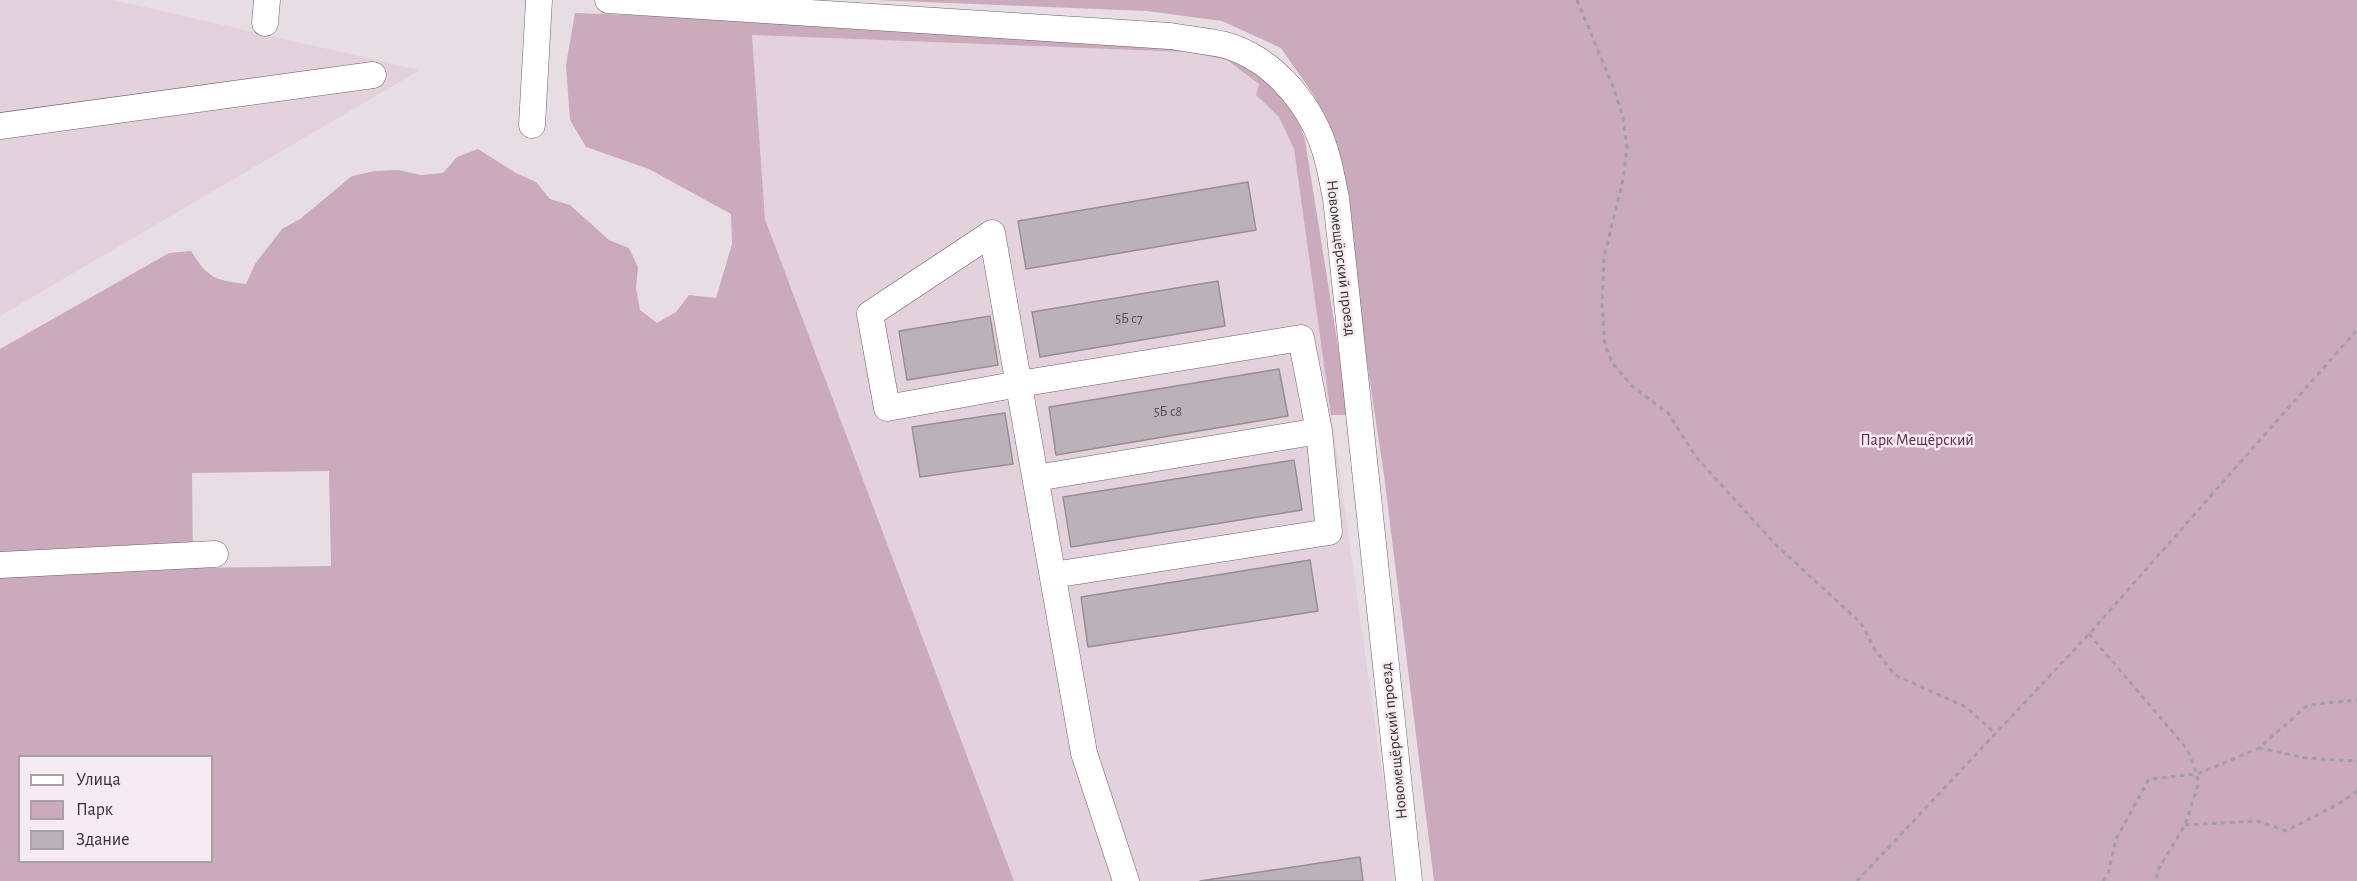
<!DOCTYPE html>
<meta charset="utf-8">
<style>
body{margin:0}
#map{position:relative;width:2357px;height:881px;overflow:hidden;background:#e7dee3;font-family:"Alegreya Sans",sans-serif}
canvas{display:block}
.legend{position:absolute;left:18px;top:755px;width:195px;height:108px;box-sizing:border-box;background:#f5ebf0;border:2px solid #a7a0a4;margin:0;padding:8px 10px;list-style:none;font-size:18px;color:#333032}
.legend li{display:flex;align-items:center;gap:12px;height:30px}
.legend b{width:30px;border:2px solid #a7a0a4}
</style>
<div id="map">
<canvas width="2357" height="881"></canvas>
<ul class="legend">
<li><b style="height:8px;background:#fff"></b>Улица</li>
<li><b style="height:16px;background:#cbaabc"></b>Парк</li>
<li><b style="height:16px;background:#bbb2b7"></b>Здание</li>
</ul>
</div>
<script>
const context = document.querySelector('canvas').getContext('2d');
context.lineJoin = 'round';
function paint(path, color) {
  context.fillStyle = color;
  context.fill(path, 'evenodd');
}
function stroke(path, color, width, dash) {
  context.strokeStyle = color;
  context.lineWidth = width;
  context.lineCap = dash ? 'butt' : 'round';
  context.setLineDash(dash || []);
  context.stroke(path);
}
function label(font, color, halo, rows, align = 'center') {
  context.font = font + ' "Alegreya Sans",sans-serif';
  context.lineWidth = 5;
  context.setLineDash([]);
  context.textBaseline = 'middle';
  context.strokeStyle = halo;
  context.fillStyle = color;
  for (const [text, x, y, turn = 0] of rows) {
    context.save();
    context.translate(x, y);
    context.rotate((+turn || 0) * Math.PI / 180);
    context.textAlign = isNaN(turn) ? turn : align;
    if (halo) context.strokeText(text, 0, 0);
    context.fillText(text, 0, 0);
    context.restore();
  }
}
paint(new Path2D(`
 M0,0H114L420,70L0,316Z
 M752,35L1188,52L1227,60L1259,84L1256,95L1279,117L1294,149L1391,837L1394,881H1014L765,219Z`), '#e3d2db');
paint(new Path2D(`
 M876,0H2357V881H1434L1384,475L1340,183L1329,133L1315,97L1281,48L1222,21L1147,11Z
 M575,13L745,19L1184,44L1261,69L1295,109L1305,140L1349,415H1331L1294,149L1279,117L1256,95L1259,84L1227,60L1188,52L752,35L765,219L1014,881H0V349L169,253L191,251C208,278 214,280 246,284L255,264L282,229L300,219L352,176L375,171L398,170L421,175L443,173L457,157L478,149L516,173L536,182L550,199L570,205L609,240L629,248L638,267L636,288L640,310L657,323L676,312L689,295L716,298L732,244L731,214L649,169L586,147L570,120L566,65ZM329,471L331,566L193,568L192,473ZM20,756H212V862H20Z`), '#cbaabc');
const building = new Path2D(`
 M1248,182L1256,230L1026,269L1018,221Z
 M1218,281L1225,326L1040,357L1032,312Z
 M990,316L998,365L907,380L899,331Z
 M1279,369L1288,416L1056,455L1049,407Z
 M1005,413L1013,464L920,477L912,427Z
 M1294,460L1302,510L1071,547L1063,497Z
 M1310,560L1318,611L1088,647L1081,597Z
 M1360,857L1363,881H1200Z`);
paint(building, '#bbb2b7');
stroke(building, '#978e93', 1.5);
const minor = new Path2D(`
 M608,0L1170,36C1188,39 1207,41 1225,45C1275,59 1314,108 1327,157C1331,171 1333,185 1336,198L1409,881
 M265,23L267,0
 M532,125L539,0
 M0,126L373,75
 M1036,478L1319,431L1301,338L1019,384L887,408L870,314L992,233L1084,753L1126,881
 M0,565L215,554
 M1053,575L1329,532L1319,431`);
stroke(minor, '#6b6267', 27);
stroke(new Path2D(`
 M1577,0L1614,89L1623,118L1627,148L1623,180L1604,257L1602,304L1605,346L1613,364L1633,387L1668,413L1696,457L1776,545L1861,623L1875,650L1895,675L1966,707L1996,734
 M2089,634L2187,749L2197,774L2198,785L2185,825L2156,873L2158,881
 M2259,748L2306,758L2357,761
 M2185,825L2257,821L2286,831L2340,803L2357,791
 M1857,881L2089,634L2357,330
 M2103,881L2108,874L2116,839L2149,779L2197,774L2259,748L2308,705L2357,700`), '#a59ea2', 3, [4.5, 4.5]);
stroke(minor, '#fff', 26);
label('14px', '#555053', null, [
 ["5Б с7",1129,319],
 ["5Б с8",1168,412]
]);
label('16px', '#333032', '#f5ebf0', [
 ["Новомещёрский проезд",1341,258,83],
 ["Новомещёрский проезд",1394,741,-96]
]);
label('16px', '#65254e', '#f5ebf0', [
 ["Парк Мещёрский",1917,440]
]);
</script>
